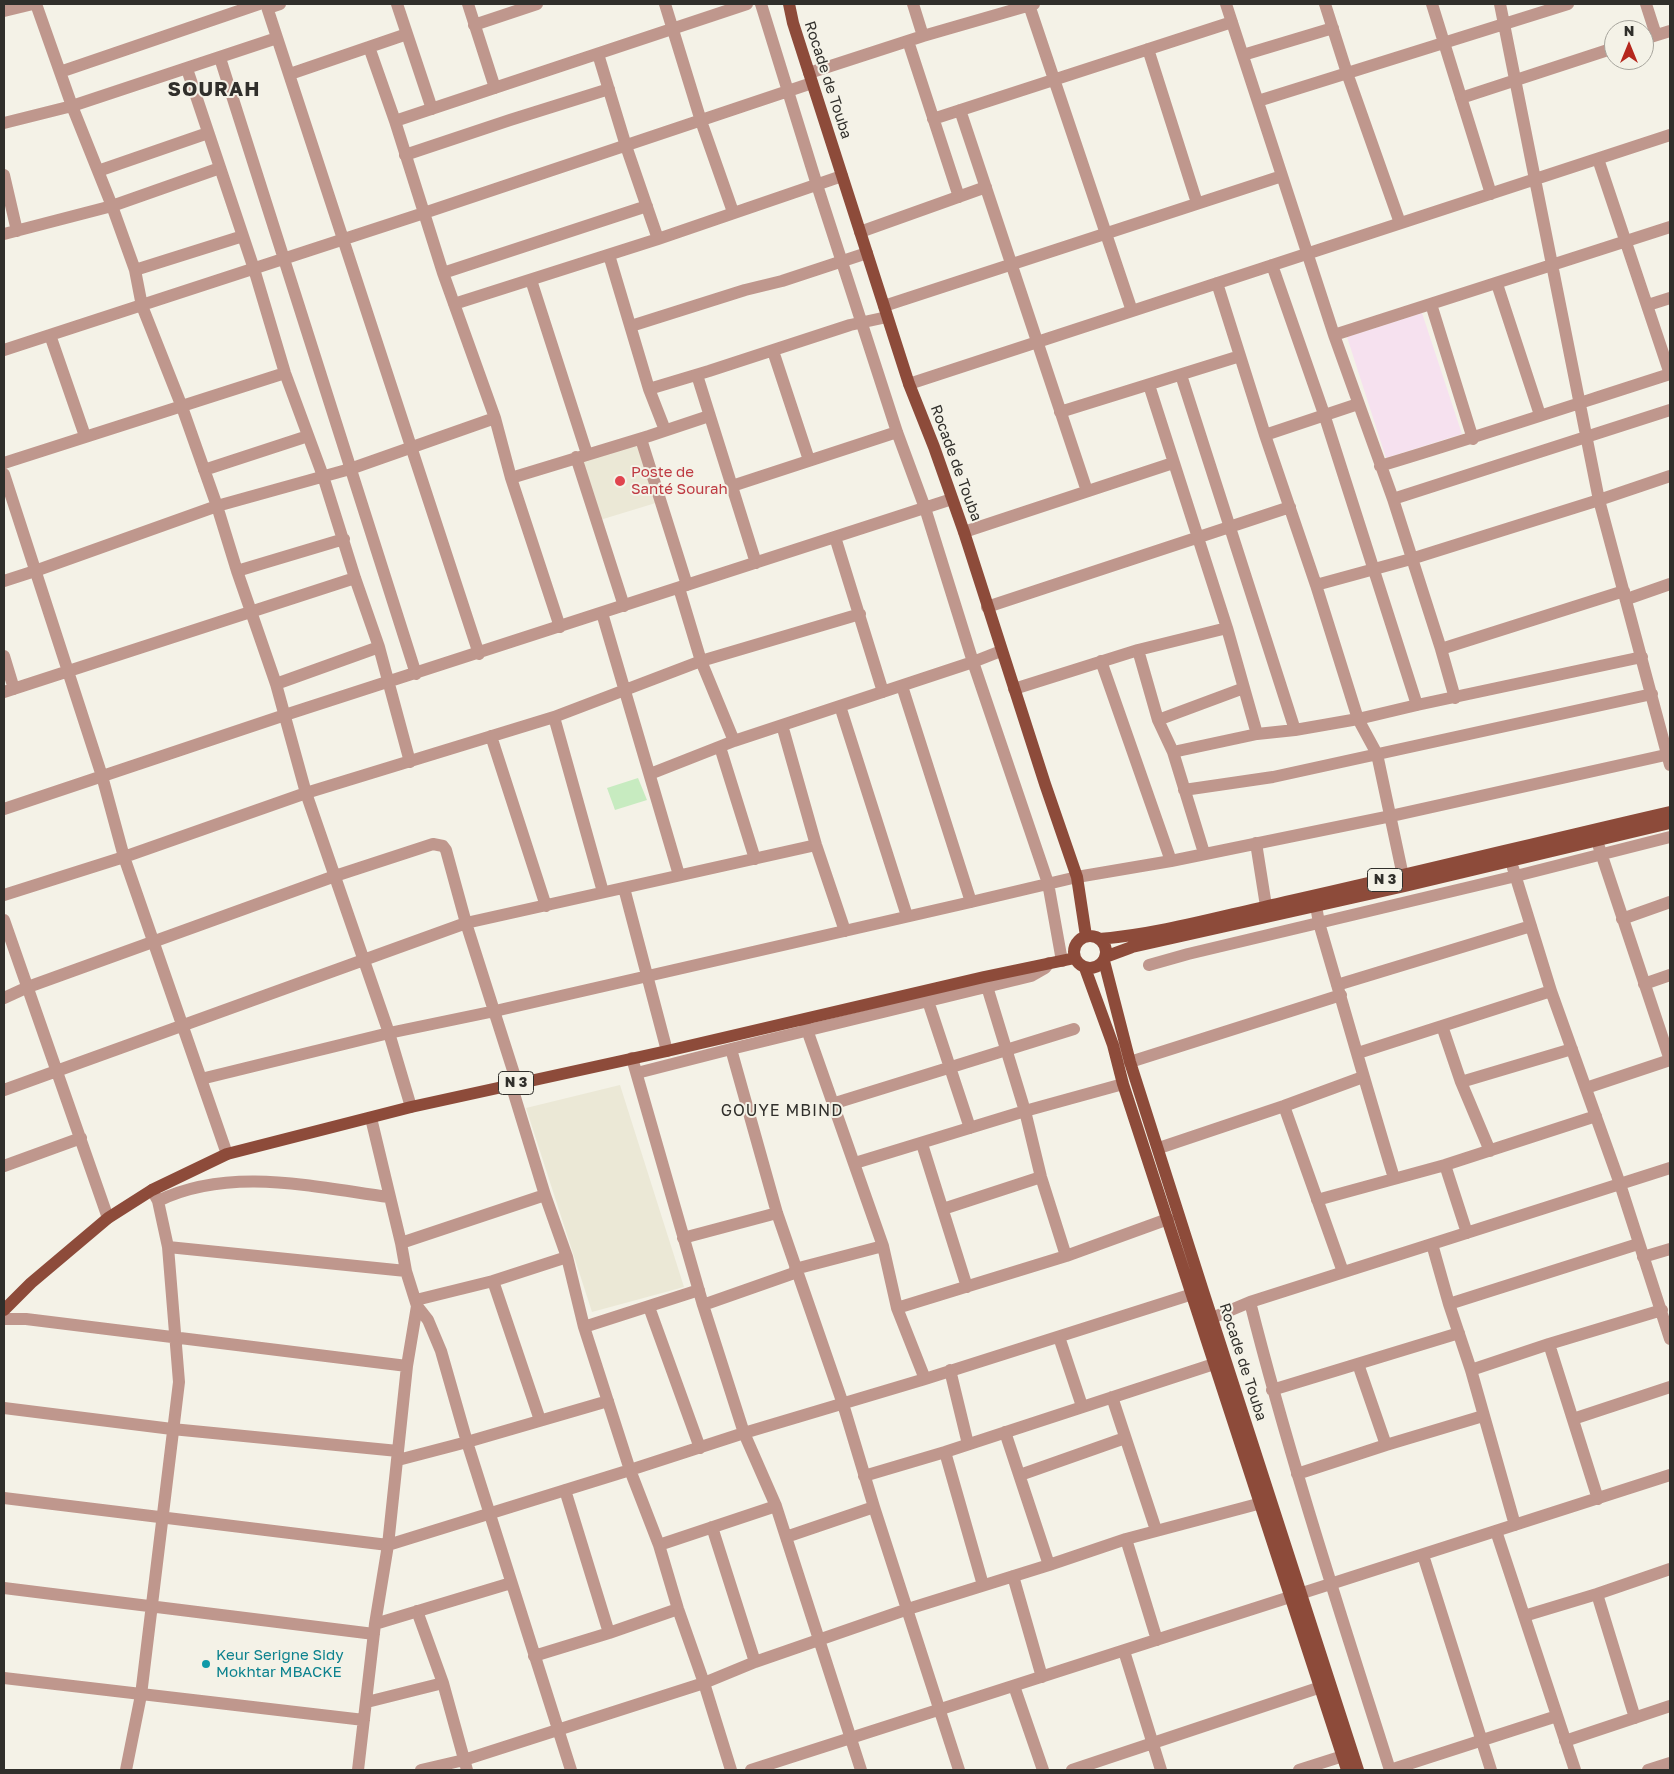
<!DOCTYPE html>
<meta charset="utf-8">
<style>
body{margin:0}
#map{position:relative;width:1674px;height:1774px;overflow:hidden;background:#f4f2e7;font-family:"Golos Text",sans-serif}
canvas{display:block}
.frame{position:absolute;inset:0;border:5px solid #302f2b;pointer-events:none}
.north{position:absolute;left:1604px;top:20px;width:50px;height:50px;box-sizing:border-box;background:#f4f2e7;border:1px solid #a6a49c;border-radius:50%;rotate:0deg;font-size:14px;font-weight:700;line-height:20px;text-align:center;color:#302f2b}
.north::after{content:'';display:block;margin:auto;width:18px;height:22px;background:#b5271d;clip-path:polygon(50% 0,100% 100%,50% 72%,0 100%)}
</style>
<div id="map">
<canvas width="1674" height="1774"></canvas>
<div class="frame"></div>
<div class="north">N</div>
</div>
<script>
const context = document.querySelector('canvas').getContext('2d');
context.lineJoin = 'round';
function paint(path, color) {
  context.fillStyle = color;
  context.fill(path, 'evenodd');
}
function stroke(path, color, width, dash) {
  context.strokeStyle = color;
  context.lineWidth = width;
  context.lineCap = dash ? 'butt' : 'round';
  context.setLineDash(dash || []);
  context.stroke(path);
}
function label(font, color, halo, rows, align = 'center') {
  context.font = font + ' "Golos Text",sans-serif';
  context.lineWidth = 4;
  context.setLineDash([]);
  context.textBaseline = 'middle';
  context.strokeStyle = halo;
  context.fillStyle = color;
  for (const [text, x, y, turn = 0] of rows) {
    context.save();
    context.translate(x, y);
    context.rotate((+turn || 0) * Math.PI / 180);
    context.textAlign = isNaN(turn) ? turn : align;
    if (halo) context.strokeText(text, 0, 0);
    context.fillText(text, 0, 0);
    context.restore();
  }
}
paint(new Path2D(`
 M640,442L659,502L600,520L582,461Z
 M620,1085L684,1287L592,1312L526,1108Z`), '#ebe8d6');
paint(new Path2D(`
 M1422,313L1462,434L1386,458L1347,337Z`), '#f6e1ef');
paint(new Path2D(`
 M638,778L647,800L615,810L607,788Z`), '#c7ebc0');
stroke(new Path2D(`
 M36,4L72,106L112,206L135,270L142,306L182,407L217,506L237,571L276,684L306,793L389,1033L411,1107
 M266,4L479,654
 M397,4L432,109
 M468,4L495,88
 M665,4L701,121L733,212
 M761,4L817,185L897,432L925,508L973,662L1048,883L1062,961
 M913,4L923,36
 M1226,4L1334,335L1393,499L1441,649L1455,698
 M1325,4L1347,73L1400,223
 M1432,4L1491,194
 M1500,4L1599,500L1670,765
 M1646,4L1656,35
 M1029,5L1132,311
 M268,8L280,4
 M4,11L33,4
 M474,25L537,4
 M1644,39L1670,31
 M908,41L959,197
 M369,47L395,121L443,273L495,418L511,478L560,627
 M1148,49L1197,203
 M598,54L626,146L658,239
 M1243,55L1333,28
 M220,58C287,263 350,469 416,674
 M187,69L254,269L285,373L323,476L355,578L379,647L410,762
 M60,72L259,4
 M809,73L923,36L1034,4
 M290,74L407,34
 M1461,98L1614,48
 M1258,101L1568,4
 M960,110L1087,491
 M933,119L1232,22
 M395,121L747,4
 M4,123L72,106L277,38
 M405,155L510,120L609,89
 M1598,159L1670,374
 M98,171L208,133
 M4,175L17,231
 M860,232L986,187
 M4,234L112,206L220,168
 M609,255L649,389L665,430
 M1272,265L1324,414L1417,705
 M135,270L243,236
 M443,273L647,206
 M531,280L587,454
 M1217,283L1265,435L1316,585L1358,719L1377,754L1403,876
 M1497,284L1540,415
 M454,304L658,239L842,176
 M1431,304L1473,439
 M1648,305L1670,298
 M884,306L1282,176
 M631,326L745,290L782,281L867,253
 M50,335L85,436
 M1334,335L1670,227
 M4,350L424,213L812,83
 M773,351L809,460
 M697,375L756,563
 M1181,375L1295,730
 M909,384L1670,135
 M1149,385L1227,628L1257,734
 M649,389L709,371L850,325L887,317
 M1060,412L1240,356
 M1265,435L1358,404
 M641,439L687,585
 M576,457L624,606
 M4,463L285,373
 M1380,466C1477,437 1573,405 1670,374
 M204,470L308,436
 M4,474L102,776L124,857L227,1154
 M511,478L649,436L709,416
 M732,486L897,432
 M1393,499L1670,410
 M964,532L1173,463
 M835,537L883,692
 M237,571L344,539
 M4,581L35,571L217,506L350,469L495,418
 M1316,585L1411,559L1599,500L1670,476
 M679,588L701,661L734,741
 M1627,599L1670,584
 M987,607L1290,507
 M602,613L679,875
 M1441,649L1624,591
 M1138,650L1158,720L1173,752L1204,853
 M4,656L14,689
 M1101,661L1171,861
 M276,684L379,647
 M902,686L971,902
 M1014,689L1138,650L1227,628
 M4,692L355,578
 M840,706L907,916
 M554,717L603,892
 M1158,720L1244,688
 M782,725L816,845L845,931
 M491,736L546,906
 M720,747L755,859
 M1173,752L1257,734L1295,730L1358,719L1417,705L1642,657
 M650,774L734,741L973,662L1001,651
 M1184,790L1273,777L1652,694
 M4,809L285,715L952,499
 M1256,843L1266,906
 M1599,847L1670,1060
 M1513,868L1551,991L1620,1184L1670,1339
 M624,888L667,1051
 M4,895L124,857L306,793L554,717L701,661L860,614
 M1316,906L1319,923C1344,1008 1368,1093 1394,1178
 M1622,919L1670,902
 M4,920L108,1218
 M1149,965L1188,954L1516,876L1670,837
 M985,980L1025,1111L1041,1177L1066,1256
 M1644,984L1670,975
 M1337,985L1531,926
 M4,998L28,987L335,876L433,844L443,846L446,850L466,923L517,1083
 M928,1001L970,1128
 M805,1024L883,1246L897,1308L925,1379
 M1442,1026L1461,1082L1490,1151
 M731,1049L777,1213L843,1404L874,1507L959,1770
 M1358,1053L1551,991
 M632,1058L703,1305L744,1433L776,1506L861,1770
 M1130,1062L1341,995
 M637,1073L731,1049L1031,976L1045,968L1049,963
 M201,1079L389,1033L495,1011L971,902L1077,877L1171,861L1391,816L1670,754
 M1461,1082L1572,1049
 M511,1084L545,1195L567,1257L584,1327L630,1470L659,1545L678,1609L704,1683L731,1770
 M1586,1088L1670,1060
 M4,1090L466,923L816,845
 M832,1104L1074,1029
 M1284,1106L1343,1272
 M371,1118L401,1243L406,1271L417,1306L428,1320L441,1351L467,1442L571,1770
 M922,1144L967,1287
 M1159,1148L1284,1106L1363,1077
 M855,1163L1025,1111L1123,1084
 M1445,1165L1467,1233
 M4,1166L81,1138
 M1317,1200L1445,1165L1596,1116
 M158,1201C230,1166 314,1187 389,1197
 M943,1209L1041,1177
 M683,1238L777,1213
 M401,1243L545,1195
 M1432,1244L1449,1304L1471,1370L1515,1525
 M168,1247L406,1271
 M1643,1257L1670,1249
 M795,1269L883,1246
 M493,1281L540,1420
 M416,1300L493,1281L567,1257
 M1250,1302C1290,1460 1341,1615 1390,1770L1557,1716
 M1449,1304L1638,1244
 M703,1305L797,1272
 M649,1307L700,1448
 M897,1308L1066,1256L1168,1219
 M1212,1318L1250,1302L1670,1168
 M4,1319H26L407,1366
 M584,1327L699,1290
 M1059,1337L1082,1406
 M1549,1344L1598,1499
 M1358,1364L1386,1445
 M950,1370L968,1444
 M1471,1370L1549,1344L1662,1310
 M1272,1390L1459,1333
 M1112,1397L1156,1530
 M4,1408L172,1429L398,1451
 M1573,1419L1670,1387
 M1005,1432L1049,1565
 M945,1452L983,1585
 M398,1460L467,1442L608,1401
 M1297,1474L1386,1445L1483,1416
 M1020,1475L1125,1438
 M864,1476L945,1452L1214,1364
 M565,1490L609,1633
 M4,1498L388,1545L630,1470L744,1433L925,1379L1202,1291
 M712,1527L755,1662
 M1496,1531L1575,1770
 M786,1537L874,1507
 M1126,1539L1157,1640
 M659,1545L776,1506
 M1423,1555L1491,1770
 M1013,1576L1042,1677
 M4,1588L374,1634
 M1597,1594L1635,1718
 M417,1611L443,1683L467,1770
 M1524,1616L1597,1594L1670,1569
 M375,1624L511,1583
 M1124,1651L1161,1770
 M534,1656L609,1633L678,1609
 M4,1678L364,1720
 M1014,1686L1043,1770
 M367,1702L443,1683
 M1565,1741L1670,1706
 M126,1770L141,1695L179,1382L168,1247L158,1201L152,1190
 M358,1770L375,1624L388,1545L407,1366L417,1306
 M421,1770L464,1760L704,1683L755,1662L908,1609L1049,1565L1126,1539L1269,1501
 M751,1770L1670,1475
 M1072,1770L1321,1687
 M1299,1770L1343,1756
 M1648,1770L1670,1763`), '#bf978d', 12);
stroke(new Path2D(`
 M789,4L793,23L909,384L934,447L964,532L1045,784L1077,877L1086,936
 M1074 952a16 16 0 1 1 32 0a16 16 0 1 1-32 0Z
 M1099,939C1159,934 1218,917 1277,904C1408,875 1539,842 1670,812
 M1105,957L1132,947L1405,886L1670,823
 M1104,961L1130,1062L1203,1291L1358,1770
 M1085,968L1113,1045L1123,1084L1347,1770
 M4,1310L31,1283L108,1218L152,1190L227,1154L411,1107L667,1051L984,977L1075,958`), '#8d4b3a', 12);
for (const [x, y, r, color] of [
 [620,481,6,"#e0444e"],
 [206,1664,5,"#0f9aa8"]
]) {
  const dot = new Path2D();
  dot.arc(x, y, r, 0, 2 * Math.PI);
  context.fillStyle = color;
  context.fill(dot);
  stroke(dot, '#f4f2e7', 2);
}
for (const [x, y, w] of [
 [1385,880,35],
 [516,1083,35]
]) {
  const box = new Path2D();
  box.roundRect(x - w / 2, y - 11.5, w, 23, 4);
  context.fillStyle = '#f4f2e7';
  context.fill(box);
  stroke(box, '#302f2b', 1);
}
label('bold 14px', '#302f2b', null, [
 ["N 3",1385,880],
 ["N 3",516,1083]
]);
label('15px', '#302f2b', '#f4f2e7', [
 ["Rocade de Touba",828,80,72],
 ["Rocade de Touba",956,463,70],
 ["Rocade de Touba",1243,1362,72]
]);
label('15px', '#be3a42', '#f4f2e7', [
 ["Poste de",631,472],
 ["Santé Sourah",631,489]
], 'left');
label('15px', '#0d838f', '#f4f2e7', [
 ["Keur Serigne Sidy",216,1655],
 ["Mokhtar MBACKE",216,1672]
], 'left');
context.letterSpacing = '1px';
label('16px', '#302f2b', '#f4f2e7', [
 ["GOUYE MBIND",782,1111]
]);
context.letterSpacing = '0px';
context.letterSpacing = '1px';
label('bold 20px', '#302f2b', '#f4f2e7', [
 ["SOURAH",214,90]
]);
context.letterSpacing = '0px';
</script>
